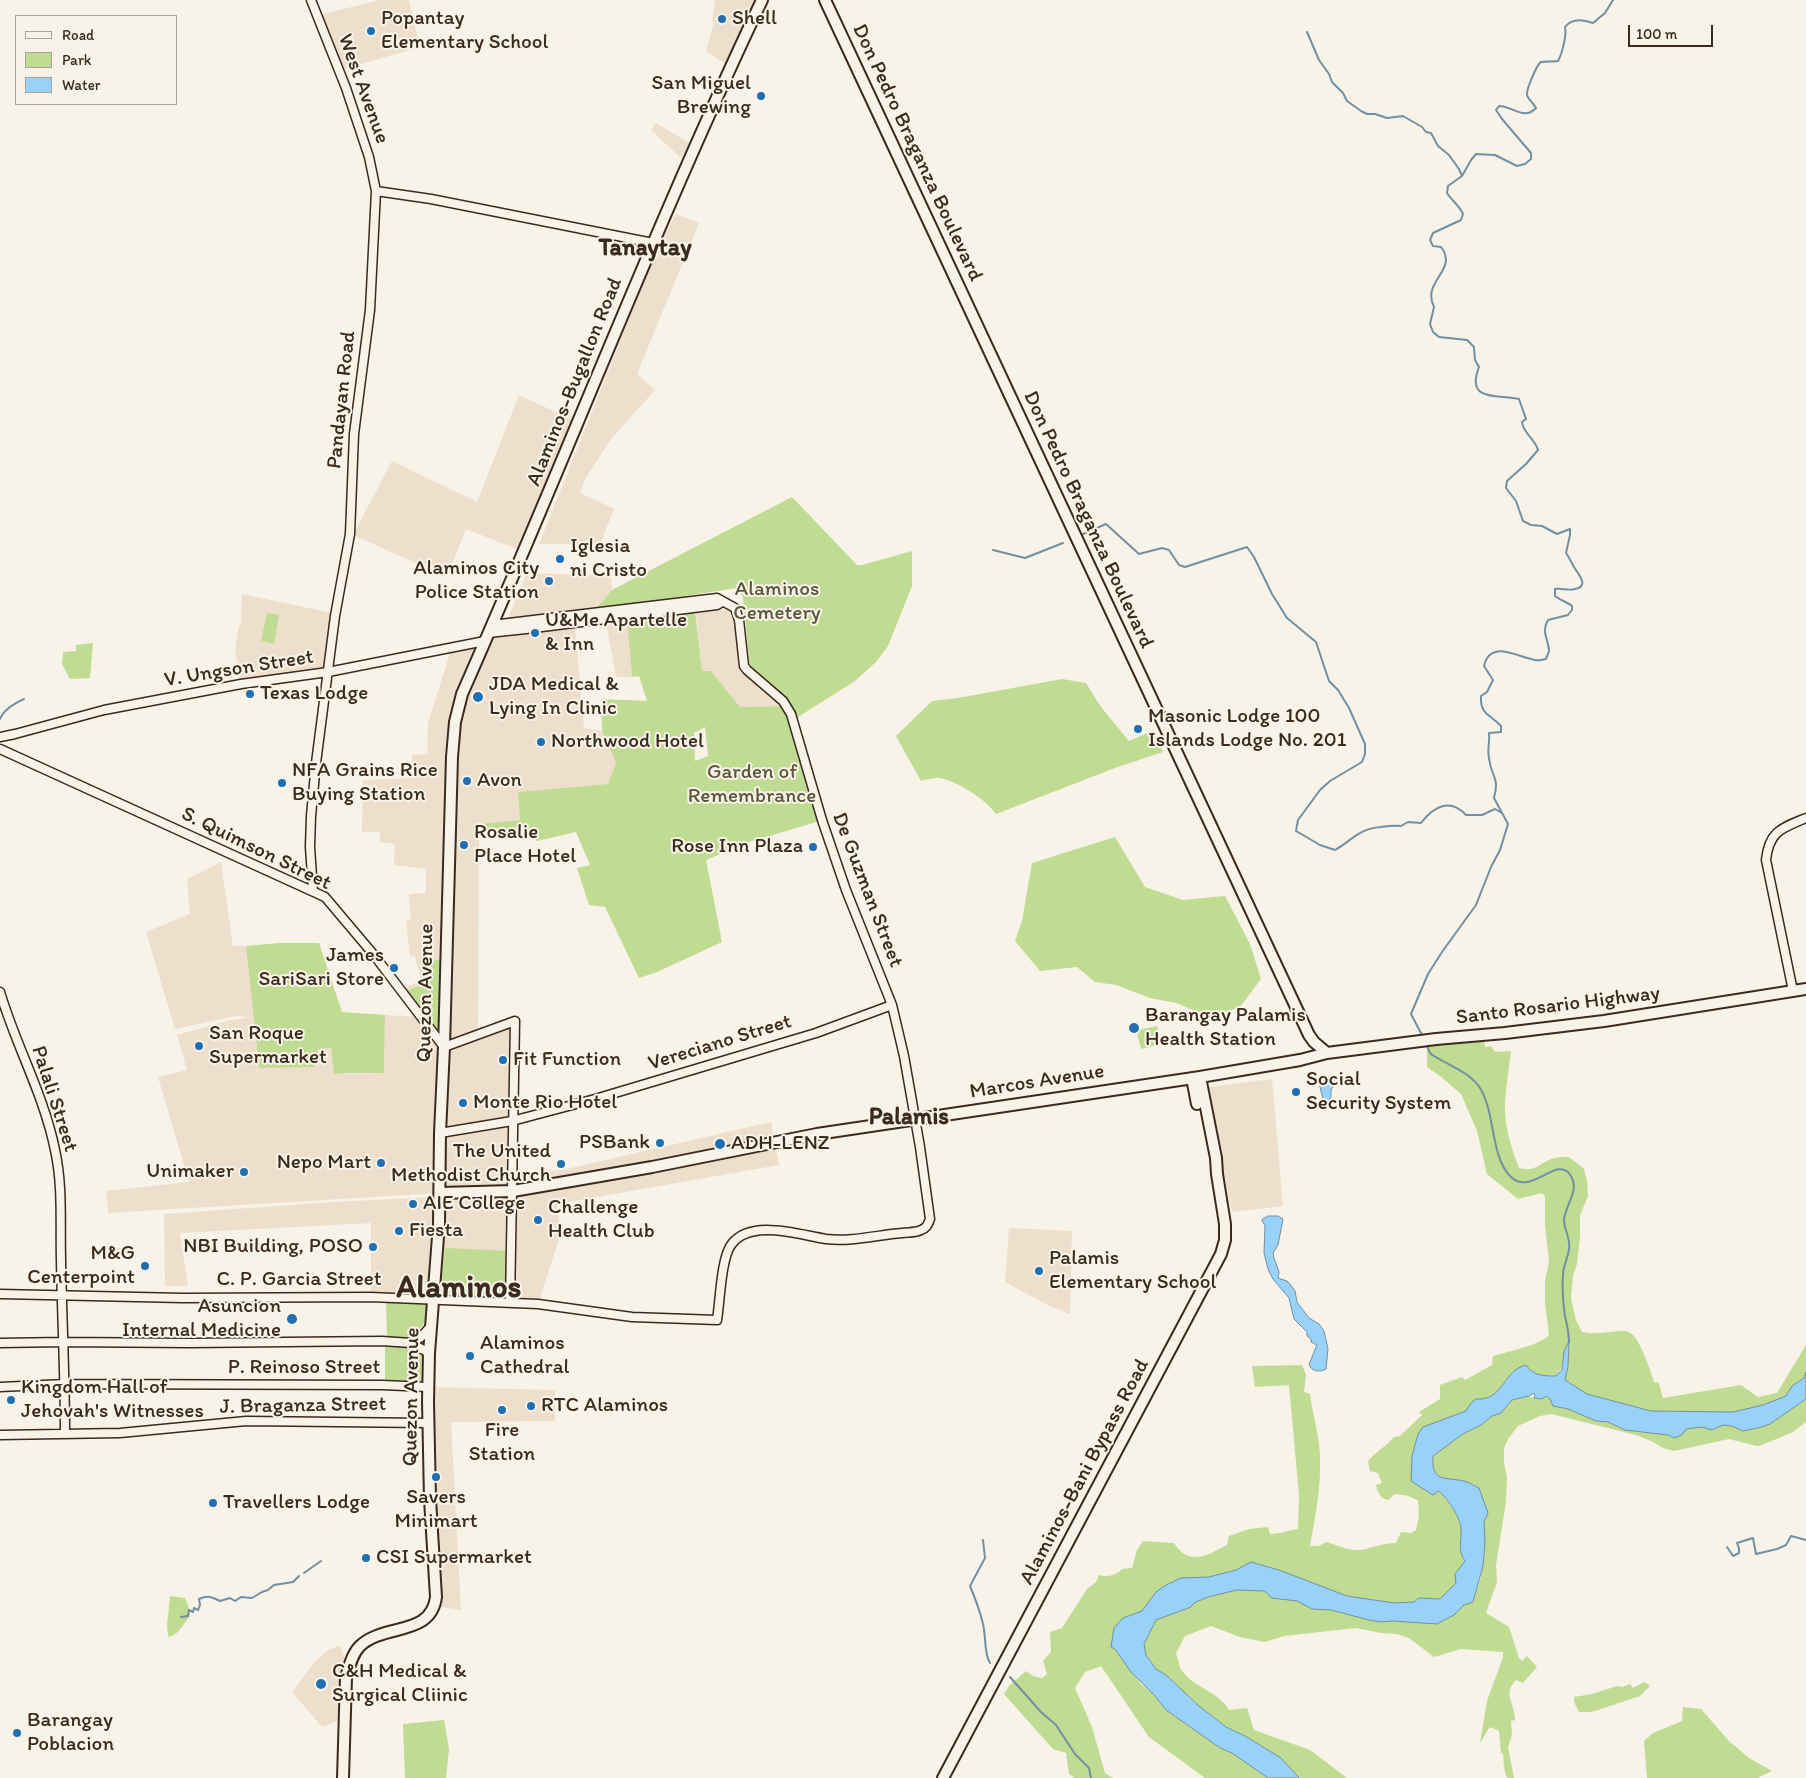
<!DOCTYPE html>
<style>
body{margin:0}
#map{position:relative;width:1806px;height:1778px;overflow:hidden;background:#f7f3e8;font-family:Itim,sans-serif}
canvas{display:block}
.legend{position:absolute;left:15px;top:15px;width:162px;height:90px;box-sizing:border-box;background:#f7f3e8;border:1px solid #aca397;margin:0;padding:6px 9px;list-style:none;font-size:15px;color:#3b2a1e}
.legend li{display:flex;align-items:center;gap:10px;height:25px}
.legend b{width:25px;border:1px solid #aca397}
.scale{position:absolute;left:1628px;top:25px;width:85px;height:22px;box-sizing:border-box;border:2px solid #3b2a1e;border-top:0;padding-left:6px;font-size:15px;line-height:18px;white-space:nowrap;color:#3b2a1e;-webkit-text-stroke:4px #f7f3e8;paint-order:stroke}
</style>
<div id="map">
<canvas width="1806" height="1778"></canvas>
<ul class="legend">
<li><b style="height:6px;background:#f7f3e8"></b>Road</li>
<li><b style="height:14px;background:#c0db92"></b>Park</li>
<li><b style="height:14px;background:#98d2f8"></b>Water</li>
</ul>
<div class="scale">100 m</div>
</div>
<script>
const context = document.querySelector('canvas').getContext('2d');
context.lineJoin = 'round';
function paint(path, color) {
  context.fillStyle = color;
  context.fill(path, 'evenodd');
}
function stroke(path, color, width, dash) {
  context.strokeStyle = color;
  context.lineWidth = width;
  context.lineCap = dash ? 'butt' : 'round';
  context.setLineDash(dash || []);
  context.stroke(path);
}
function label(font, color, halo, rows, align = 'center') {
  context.font = font + ' Itim,sans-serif';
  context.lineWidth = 4;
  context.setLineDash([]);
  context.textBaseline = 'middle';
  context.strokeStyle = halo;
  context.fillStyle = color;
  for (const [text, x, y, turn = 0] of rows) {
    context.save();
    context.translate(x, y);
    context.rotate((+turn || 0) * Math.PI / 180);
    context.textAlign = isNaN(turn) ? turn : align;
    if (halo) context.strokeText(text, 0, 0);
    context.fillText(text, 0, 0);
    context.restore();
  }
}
paint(new Path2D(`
 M380,0H409L420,47L341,70L319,15Z
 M715,0H758L728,66L706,51L714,22L712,21Z
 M656,123L690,143L681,158L651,130Z
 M676,214L699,223L637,374L655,390L611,439L585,479L580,493L614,509L600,544H539L659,244Z
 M519,395L573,420L519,550L466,529L447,577L353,535L392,461L477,502Z
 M527,573L611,576L612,590L595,610L508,618Z
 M242,594L337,614L329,673L242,683L235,652L238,629L241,622Z
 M730,609L735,612L743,670L783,704L782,706L740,707L711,671L702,672L696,613Z
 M627,619L632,677H616L606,622Z
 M575,626L584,728L602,731L616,763L608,784L518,792L520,820L479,824L478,1034L515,1021L513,1172L562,1170L771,1122L779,1165L557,1204L561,1233L538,1304L434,1300L440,1193L108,1213L106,1191L189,1182L158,1077L187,1070L177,1035L226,1021L251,1017L236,1016L175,1029L146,932L190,914L187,879L221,862L233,946H246L259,1068L315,1063L318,1049L332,1048L334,1074L384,1073L385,1015L418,1017L399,991L421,980L415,957L410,956L406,921L411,920L409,894L426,893V869L394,865L395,844L380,842V832H362L363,780L413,778L412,755L427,754L428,723L451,650L492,637Z
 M1272,1079L1283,1206L1232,1212L1206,1089L1209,1087Z
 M433,1197V1244L430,1297L371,1295V1223L180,1233L188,1286H165L164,1214L333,1202Z
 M1009,1228L1072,1231L1070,1314L1052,1307L1005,1282Z
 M428,1387L555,1390V1421L451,1422L461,1610L435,1606Z
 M338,1646H340L346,1662L340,1720L322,1727L292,1692L314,1663L328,1650Z`), '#eedfcc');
paint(new Path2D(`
 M792,497L857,565H862L912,551V586L888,646L876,662L855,681L795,719L750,669L743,597L737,588L595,610L612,590Z
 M695,611L702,671H711L740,707L784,706L786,709L820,821L752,841L706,860L722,942L657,972L639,978L605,907L589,905L577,868L590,865L576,832L537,841L529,838L524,829H479V824L520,820L518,792L608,784L616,763L602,731L601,699L647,701L639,676L632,677L627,619ZM705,727L708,756L695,761L694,733Z
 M267,613L279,615L274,644L261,641Z
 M93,643L90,678L70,679L62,664L63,652L76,651V645Z
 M1062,679L1086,683L1101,707L1129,741L1152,731L1163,752L1115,768L996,814C985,799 959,782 940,778C935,777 927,780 921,781L896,736L932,701L958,698Z
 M1115,837L1145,887L1183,900L1225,896L1250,944L1261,979L1240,1007L1210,1017L1176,1003L1150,998L1116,985L1095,982L1077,967L1040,971L1015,941L1022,921L1032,863Z
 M279,943H319L342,1012L385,1015L384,1073H348L334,1074L331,1048L318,1049L314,1067L259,1068L246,946Z
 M420,959L444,960L442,1037L406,991L426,983Z
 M1157,1026L1162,1044L1141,1049L1136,1030Z
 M1484,1039L1485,1047L1491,1046L1495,1052L1511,1051C1509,1068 1506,1085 1505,1103C1504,1126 1511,1147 1519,1168C1534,1172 1536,1166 1549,1160C1555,1157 1562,1157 1569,1157L1584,1169L1587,1181L1588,1196L1580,1215V1236L1577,1264L1573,1276L1571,1299L1576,1320L1582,1332C1595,1335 1606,1332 1618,1331C1623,1330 1629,1331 1633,1335C1641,1343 1651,1371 1654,1382L1659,1383L1663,1398L1741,1385L1758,1397L1777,1393L1806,1345V1372L1804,1378L1792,1386L1786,1396L1763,1405L1733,1412L1651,1411L1587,1394L1565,1380L1568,1366L1569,1343C1562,1356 1566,1366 1556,1376L1539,1375L1531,1371L1504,1383L1498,1392L1491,1396L1471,1403L1466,1411L1434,1423L1418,1435L1415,1445L1438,1491C1446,1495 1460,1518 1461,1527C1462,1540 1457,1550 1465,1561L1455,1574L1456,1583L1440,1599L1419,1598L1414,1602L1394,1603L1347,1596L1279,1570L1251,1562L1236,1570L1209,1577L1181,1578L1166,1585L1156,1592L1142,1611L1123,1618L1115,1649L1141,1684L1155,1696L1166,1710L1220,1748L1232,1753L1268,1778H1205L1149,1737L1101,1666L1085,1672L1075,1688L1092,1727L1105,1773L1113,1778H1075L1069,1774L1066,1753L1053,1749L1004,1694L1010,1685L1026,1671L1033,1676L1042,1678L1047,1674L1043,1661L1051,1652L1050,1632L1062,1628L1087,1589L1096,1582L1099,1575C1109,1577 1115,1576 1122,1569L1132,1568L1137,1550L1143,1541L1174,1543C1189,1567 1208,1555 1227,1545L1229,1536L1249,1529L1268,1527L1270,1534C1280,1534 1288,1530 1298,1529L1299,1495L1289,1385L1255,1387L1252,1366L1302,1365L1306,1375L1304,1392L1310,1394C1312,1411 1317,1427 1319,1444C1323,1478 1316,1513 1310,1546H1318L1327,1542C1339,1546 1349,1551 1362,1550C1366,1550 1369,1547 1373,1547C1381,1545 1388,1543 1396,1543L1401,1532L1411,1533L1416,1530L1419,1516L1418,1500L1405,1495L1395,1494L1388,1500L1382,1498L1377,1490L1376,1485L1382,1483L1378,1473L1370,1471L1368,1461C1375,1452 1387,1446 1394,1437L1400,1436L1422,1415L1419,1412L1440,1399V1385L1462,1377L1465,1380L1492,1365L1493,1356C1506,1352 1541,1345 1549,1335L1545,1302V1280L1549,1262L1545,1225V1196L1542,1193L1518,1199L1487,1174L1477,1131L1461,1094L1440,1076L1427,1067V1046Z
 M445,1248L510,1251L508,1297L440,1295Z
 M386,1300L429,1303L424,1324L419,1329L406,1338H387Z
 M385,1344L405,1345L422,1349L421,1383L385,1382Z
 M1529,1396L1534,1398L1546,1396L1560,1408L1568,1409L1596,1421L1608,1422L1625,1430L1668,1435L1674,1438L1686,1429L1702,1427L1712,1429L1723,1425L1732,1426L1743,1431L1770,1424L1806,1399V1422L1793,1432L1762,1445L1757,1446L1729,1439L1674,1451L1663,1448L1651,1441L1636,1435L1551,1414L1540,1416L1518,1426L1508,1439L1504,1448V1463L1507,1478L1506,1502L1496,1565L1497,1582L1486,1613L1509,1627L1519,1658L1522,1661L1527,1656L1537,1667L1523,1683L1516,1680C1502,1694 1515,1703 1515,1720L1511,1721L1512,1735L1508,1747L1514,1778H1507L1504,1768L1503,1754L1501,1753L1499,1731L1490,1727L1480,1743L1487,1701L1503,1657V1652L1461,1649L1434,1657L1409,1638L1397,1634L1381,1633L1356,1628L1284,1636L1265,1642L1240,1637L1211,1626L1185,1636L1176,1653C1178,1659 1179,1668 1183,1672C1195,1688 1219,1692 1229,1710L1247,1708L1254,1730L1310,1750L1347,1778H1299L1281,1758L1245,1736L1226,1727L1199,1706L1166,1675L1156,1669L1146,1655L1144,1643L1156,1620L1191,1607L1194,1603L1208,1597L1238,1590L1264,1591L1272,1598L1297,1601L1312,1609L1331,1610L1369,1619L1381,1622L1393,1621L1437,1624L1454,1615L1464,1605L1473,1602L1481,1577L1484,1522L1452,1479C1436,1479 1432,1473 1433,1456L1463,1434L1481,1425L1492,1416L1501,1413L1512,1400Z
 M170,1596L185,1598L189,1608L190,1616L178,1632L170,1637L168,1636L167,1626Z
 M1644,1682L1650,1686L1640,1696L1592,1712H1579L1574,1702V1697L1592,1694L1617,1686L1622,1687L1630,1684L1633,1688Z
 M1683,1707L1701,1709L1729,1741L1749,1758L1772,1771L1757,1778H1647L1644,1741L1653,1733L1682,1721Z
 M444,1720L449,1749L446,1778H405L403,1724Z`), '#c0db92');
const water = new Path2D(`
 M1329,1077H1334L1337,1080L1336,1085L1331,1089V1097L1327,1103L1323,1099L1319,1083Z
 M1268,1216H1278L1283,1219L1278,1245L1273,1253L1274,1258L1279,1272L1278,1278L1287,1281L1290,1284L1295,1291L1297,1302L1309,1318L1319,1324L1324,1331L1328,1349L1326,1369C1319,1373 1311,1371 1309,1364L1317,1345L1311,1342V1339L1307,1336V1332L1294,1319L1289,1298L1273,1279L1268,1269L1264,1253L1265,1226L1262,1220Z
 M1569,1341L1568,1366L1565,1380L1587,1394L1651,1411L1733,1412L1763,1405L1786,1396L1792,1386L1804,1378L1806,1372V1399L1770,1424L1758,1428L1743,1431L1732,1426L1723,1425L1712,1430L1702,1427L1686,1429L1682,1435L1674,1438L1668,1435L1625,1430L1608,1422L1596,1421L1568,1409L1553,1406L1550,1399L1546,1396L1542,1399L1534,1398L1535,1394L1534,1393L1529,1396L1512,1400L1501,1413L1492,1416L1481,1425L1463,1434L1433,1456C1431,1483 1446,1477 1464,1481C1469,1482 1474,1486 1479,1488L1488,1513L1484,1522L1485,1543L1483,1566L1473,1602L1464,1605L1454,1615L1437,1624L1393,1621L1381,1622L1369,1620L1331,1610L1312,1609L1297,1601L1272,1598L1264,1591L1237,1590L1208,1597L1194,1603L1191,1607L1156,1620L1144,1644L1146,1655L1156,1669L1166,1675L1199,1706L1226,1727L1245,1736L1281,1758L1299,1778H1268L1232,1753L1220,1748L1166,1710L1155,1696L1131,1672L1115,1649L1111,1647L1114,1628L1123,1618L1142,1611L1156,1592L1166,1585L1181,1578L1209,1577L1236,1570L1251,1562L1279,1570L1347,1596L1394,1603L1414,1602L1419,1598L1440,1599L1456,1583L1455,1574L1465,1561C1457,1550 1462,1540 1461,1527C1460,1518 1446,1495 1438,1491L1433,1495L1411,1481L1412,1456L1418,1434L1423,1427L1466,1411L1471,1403L1476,1399C1504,1401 1503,1370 1526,1365C1534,1376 1543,1376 1556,1376L1562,1370L1564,1352Z`);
paint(water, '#98d2f8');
stroke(water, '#738fa1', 1);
stroke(new Path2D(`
 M1307,32L1319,60L1329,74L1332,82L1343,93L1347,101L1361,111L1367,114H1375L1387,118L1403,116L1422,127L1426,132L1431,133L1438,146L1449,155L1459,169L1462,176
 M1083,534L1106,524L1139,554L1162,548L1169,550L1179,565L1185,567L1247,547L1254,557L1272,594L1287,618L1316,642L1329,681L1338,690L1349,708L1365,744V754L1362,762L1330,781L1320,790L1298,820L1296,831L1320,845L1335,850C1354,839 1358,829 1381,827C1388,826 1394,825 1401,826L1408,822L1421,823C1434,806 1450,798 1466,815H1482L1495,809L1502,813
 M993,550L1025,558L1063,543
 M0,719C4,709 15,703 24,699
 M1423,1037L1411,1014L1428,974L1442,952L1476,905L1491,867L1500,850L1508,824L1494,798C1500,776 1491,778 1489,758C1487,750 1490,742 1489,733L1501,732V726C1490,714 1480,715 1481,696L1487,692L1493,680L1484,666C1490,639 1517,657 1535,660C1539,661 1542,660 1546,659C1547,656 1549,653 1549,650C1548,638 1541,632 1548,620L1568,615L1572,610V606C1567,602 1560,600 1555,596V589C1562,588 1569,591 1575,589C1590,586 1578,574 1574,567C1571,562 1569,557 1566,553L1570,535V529L1557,534L1542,526L1531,525L1523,521L1516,501L1506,488L1507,481L1526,464L1538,450C1535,439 1523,433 1522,422L1526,419L1519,399C1499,394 1465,403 1479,367L1475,360L1474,347L1467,340L1439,337L1433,332L1430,324L1434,307C1421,281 1459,270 1441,247L1433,246L1430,240L1433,233L1461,220L1463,214C1459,205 1452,201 1447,193L1448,186L1462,176L1471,160L1476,154L1495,155L1517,166L1525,164L1531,159V153L1502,119L1496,110L1499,106C1513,106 1524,121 1536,108C1534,104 1528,99 1527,95C1526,90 1537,64 1541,62C1546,61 1553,62 1558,61C1562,54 1567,35 1565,27C1572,18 1582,19 1593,23L1605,13L1613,0
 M1426,1044C1428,1047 1429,1052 1431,1054C1433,1056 1438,1058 1441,1060C1455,1068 1471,1074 1480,1088C1496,1114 1490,1157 1511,1177C1531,1197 1558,1153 1571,1176C1580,1191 1565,1205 1564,1220C1564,1230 1571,1239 1569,1249C1568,1258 1563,1266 1563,1275C1562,1288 1563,1303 1565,1316C1567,1325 1569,1333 1569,1342
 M983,1540L985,1558L970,1586C975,1598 980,1611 983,1624C986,1635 984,1655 990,1663
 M1727,1547L1733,1556L1739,1553V1548L1737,1543L1753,1538L1756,1554L1777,1549L1786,1545L1791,1536L1806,1540
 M304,1573L321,1561
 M181,1617L188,1616L189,1610L193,1612L194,1608L198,1610L200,1605L199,1599C208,1595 212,1597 220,1601L230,1598L235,1601L241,1597L252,1598L262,1592L268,1590L274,1585L293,1582L299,1576
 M1010,1677L1041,1712L1056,1725L1075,1754L1089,1768L1091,1778`), '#738fa1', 2);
const minor = new Path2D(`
 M311,0L346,88L369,157L376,191L370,310L354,434L350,534L335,616L316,763L311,816L310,847L313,891
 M376,191L431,199L653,243
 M488,633L526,629L717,605L722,602
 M0,737L15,734L104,710L241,684L328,672L485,641
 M0,749L325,897L374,955L444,1047L515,1021C513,1115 512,1209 510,1303
 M1793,991L1766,860C1769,831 1782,828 1806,818
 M0,992C16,1046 44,1095 55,1150C63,1186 60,1223 61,1260C62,1318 65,1376 65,1434
 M440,1133L512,1121L595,1099L816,1033L892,1005
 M0,1294L183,1298L370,1297L538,1304L632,1317L717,1320C720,1302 721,1259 731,1245C750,1218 800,1235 826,1239C852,1242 877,1235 902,1233C909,1232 915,1233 921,1230C927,1228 928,1224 930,1219L920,1147L904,1056L892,1005L846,890L822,820L791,714L783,701L747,670L744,666L739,620L735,608L717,598L492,625
 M0,1343L63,1342L190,1343L382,1341L411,1343L429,1353
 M411,1343L421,1337L431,1326
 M0,1387L65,1384L382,1385L428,1387
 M0,1435L120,1433L246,1421L427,1423`);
const major = new Path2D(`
 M825,0L1309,1035L1314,1042L1327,1053
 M1192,1078L1197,1104
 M440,1193L513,1191L652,1167L817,1134L1200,1077L1300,1060L1327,1053L1436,1039L1505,1033L1604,1021L1806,989
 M343,1778L346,1678C349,1667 352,1654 360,1646C384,1623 431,1637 436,1597L430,1499L428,1402L429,1353L439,1224L440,1133L444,1047L452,757L455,722L462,694C564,463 654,228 762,0
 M943,1778L1221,1254L1225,1240V1224L1217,1174L1216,1158L1200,1077`);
stroke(minor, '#3b2a1e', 11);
stroke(major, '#3b2a1e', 14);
stroke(minor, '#f7f3e8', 8);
stroke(major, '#f7f3e8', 10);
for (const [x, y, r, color] of [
 [722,19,5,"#1f6fb2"],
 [371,31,5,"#1f6fb2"],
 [761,96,5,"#1f6fb2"],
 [560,559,5,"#1f6fb2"],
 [549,581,5,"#1f6fb2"],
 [535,633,5,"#1f6fb2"],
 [250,694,5,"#1f6fb2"],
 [478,697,6,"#1f6fb2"],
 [1138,729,5,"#1f6fb2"],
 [541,742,5,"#1f6fb2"],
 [467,781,5,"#1f6fb2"],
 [282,783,5,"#1f6fb2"],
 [464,845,5,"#1f6fb2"],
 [813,847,5,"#1f6fb2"],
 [394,968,5,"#1f6fb2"],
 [1134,1028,6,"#1f6fb2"],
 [199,1046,5,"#1f6fb2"],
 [503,1060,5,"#1f6fb2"],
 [1296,1092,5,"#1f6fb2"],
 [463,1103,5,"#1f6fb2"],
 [660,1143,5,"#1f6fb2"],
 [720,1144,6,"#1f6fb2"],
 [381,1163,5,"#1f6fb2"],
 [561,1164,5,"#1f6fb2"],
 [244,1172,5,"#1f6fb2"],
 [413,1204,5,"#1f6fb2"],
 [538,1220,5,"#1f6fb2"],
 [399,1231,5,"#1f6fb2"],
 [373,1247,5,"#1f6fb2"],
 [145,1266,5,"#1f6fb2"],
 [1039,1271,5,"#1f6fb2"],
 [292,1319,6,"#1f6fb2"],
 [470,1356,5,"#1f6fb2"],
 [11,1400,5,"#1f6fb2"],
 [531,1406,5,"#1f6fb2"],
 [502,1410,5,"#1f6fb2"],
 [436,1477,5,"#1f6fb2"],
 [213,1503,5,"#1f6fb2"],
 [366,1558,5,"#1f6fb2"],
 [321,1684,6,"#1f6fb2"],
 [17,1733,5,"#1f6fb2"]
]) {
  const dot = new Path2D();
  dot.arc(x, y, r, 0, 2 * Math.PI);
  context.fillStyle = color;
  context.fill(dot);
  stroke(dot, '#f7f3e8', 2);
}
label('21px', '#3b2a1e', '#f7f3e8', [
 ["Popantay",381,19],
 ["Elementary School",381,43],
 ["Shell",732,19],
 ["San Miguel",751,84,"right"],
 ["Brewing",751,108,"right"],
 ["Iglesia",570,547],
 ["ni Cristo",570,571],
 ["Alaminos City",539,569,"right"],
 ["Police Station",539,593,"right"],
 ["U&Me Apartelle",545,621],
 ["& Inn",545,645],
 ["JDA Medical &",489,685],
 ["Lying In Clinic",489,709],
 ["Texas Lodge",260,694],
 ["Masonic Lodge 100",1148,717],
 ["Islands Lodge No. 201",1148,741],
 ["Northwood Hotel",551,742],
 ["NFA Grains Rice",292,771],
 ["Buying Station",292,795],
 ["Avon",477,781],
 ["Rosalie",474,833],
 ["Place Hotel",474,857],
 ["Rose Inn Plaza",803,847,"right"],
 ["James",384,956,"right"],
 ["SariSari Store",384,980,"right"],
 ["Barangay Palamis",1145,1016],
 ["Health Station",1145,1040],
 ["San Roque",209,1034],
 ["Supermarket",209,1058],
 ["Fit Function",513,1060],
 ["Social",1306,1080],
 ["Security System",1306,1104],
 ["Monte Rio Hotel",473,1103],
 ["PSBank",650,1143,"right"],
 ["ADH-LENZ",731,1144],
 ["The United",551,1152,"right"],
 ["Methodist Church",551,1176,"right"],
 ["Nepo Mart",371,1163,"right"],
 ["Unimaker",234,1172,"right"],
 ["AIE College",423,1204],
 ["Challenge",548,1208],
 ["Health Club",548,1232],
 ["Fiesta",409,1231],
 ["NBI Building, POSO",363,1247,"right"],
 ["M&G",135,1254,"right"],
 ["Centerpoint",135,1278,"right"],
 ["Palamis",1049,1259],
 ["Elementary School",1049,1283],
 ["Asuncion",281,1307,"right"],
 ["Internal Medicine",281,1331,"right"],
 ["Alaminos",480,1344],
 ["Cathedral",480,1368],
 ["Kingdom Hall of",21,1388],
 ["Jehovah's Witnesses",21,1412],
 ["RTC Alaminos",541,1406],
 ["Fire",502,1431,"center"],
 ["Station",502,1455,"center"],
 ["Savers",436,1498,"center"],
 ["Minimart",436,1522,"center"],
 ["Travellers Lodge",223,1503],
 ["CSI Supermarket",376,1558],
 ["C&H Medical &",332,1672],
 ["Surgical Cliinic",332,1696],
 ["Barangay",27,1721],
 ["Poblacion",27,1745]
], 'left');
label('21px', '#3b2a1e', '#f7f3e8', [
 ["West Avenue",363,89,70],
 ["Don Pedro Braganza Boulevard",917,153,65],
 ["Alaminos-Bugallon Road",575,382,-68],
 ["Pandayan Road",342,400,-84],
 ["Don Pedro Braganza Boulevard",1088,520,65],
 ["V. Ungson Street",239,669,-9],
 ["S. Quimson Street",256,849,26],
 ["De Guzman Street",867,890,69],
 ["Quezon Avenue",426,993,-89],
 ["Santo Rosario Highway",1558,1006,-7],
 ["Vereciano Street",720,1043,-17],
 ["Marcos Avenue",1037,1082,-9],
 ["Palali Street",54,1099,72],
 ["C. P. Garcia Street",299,1280],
 ["P. Reinoso Street",304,1368],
 ["Quezon Avenue",412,1397,-89],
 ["J. Braganza Street",303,1406,-1],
 ["Alaminos-Bani Bypass Road",1085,1472,-62]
]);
label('21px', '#5c563b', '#f7f3e8', [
 ["Alaminos",777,590],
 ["Cemetery",777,614],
 ["Garden of",752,773],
 ["Remembrance",752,797]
]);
label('bold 24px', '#3b2a1e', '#f7f3e8', [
 ["Tanaytay",645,249],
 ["Palamis",909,1118]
]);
label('bold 31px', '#3b2a1e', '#f7f3e8', [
 ["Alaminos",459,1289]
]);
</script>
